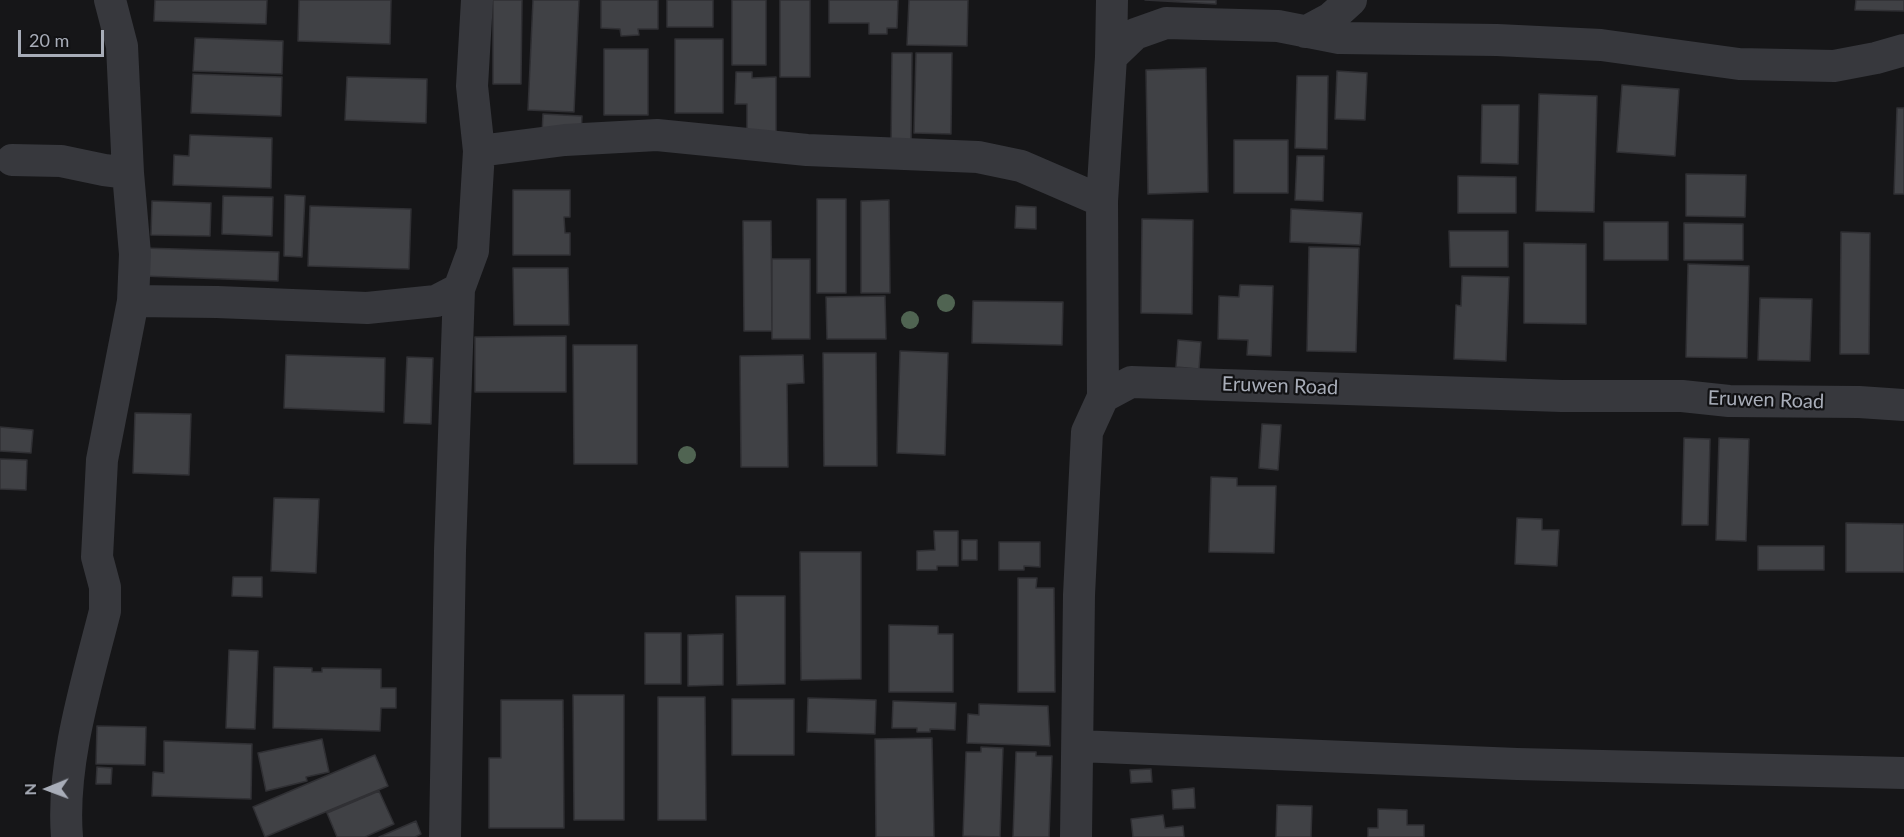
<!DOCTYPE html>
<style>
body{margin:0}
#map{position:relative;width:1904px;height:837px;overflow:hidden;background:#161618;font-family:Lato,sans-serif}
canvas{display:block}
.north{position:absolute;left:18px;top:759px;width:60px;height:60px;-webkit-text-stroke:4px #111113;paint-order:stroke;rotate:269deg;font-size:16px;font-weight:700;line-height:24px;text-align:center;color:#a8adb8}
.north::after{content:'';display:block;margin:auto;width:21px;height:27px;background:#a8adb8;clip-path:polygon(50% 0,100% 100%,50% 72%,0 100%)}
.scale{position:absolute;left:18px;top:30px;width:86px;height:27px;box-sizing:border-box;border:3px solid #a8adb8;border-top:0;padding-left:8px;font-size:18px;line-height:21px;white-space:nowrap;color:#a8adb8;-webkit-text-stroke:4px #111113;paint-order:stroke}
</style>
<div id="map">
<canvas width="1904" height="837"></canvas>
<div class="north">N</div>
<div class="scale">20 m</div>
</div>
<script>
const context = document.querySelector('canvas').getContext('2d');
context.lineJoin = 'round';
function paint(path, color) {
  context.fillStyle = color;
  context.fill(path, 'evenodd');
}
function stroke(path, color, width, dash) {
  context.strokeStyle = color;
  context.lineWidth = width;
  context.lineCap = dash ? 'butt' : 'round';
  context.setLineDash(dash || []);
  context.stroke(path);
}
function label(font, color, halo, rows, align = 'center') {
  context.font = font + ' Lato,sans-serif';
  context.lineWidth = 4.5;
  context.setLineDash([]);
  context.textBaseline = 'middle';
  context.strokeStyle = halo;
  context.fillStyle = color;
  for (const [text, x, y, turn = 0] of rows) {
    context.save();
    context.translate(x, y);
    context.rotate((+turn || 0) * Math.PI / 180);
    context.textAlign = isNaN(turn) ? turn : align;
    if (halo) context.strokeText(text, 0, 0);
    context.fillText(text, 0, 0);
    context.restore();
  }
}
const building = new Path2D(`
 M155,0H267L266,24L154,21Z
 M299,0H391L390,44L298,41Z
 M493,0H522L521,84H493Z
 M533,0H579L574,112L528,110Z
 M601,0H658V29H638L639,35L621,36L620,29L601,28Z
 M667,0H713V27H667Z
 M732,0H766V65H732Z
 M780,0H810V77H780Z
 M829,0H898L897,28H887V34H869V23H829Z
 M909,0H968L967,46L907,45Z
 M1145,0H1216V4Z
 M1856,0H1904V11L1855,10Z
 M195,38L283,41L282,74L193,71Z
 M675,39H723V113H675Z
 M604,49H648V115H604Z
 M892,53H912L911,150H891Z
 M916,53H952L951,134L914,133Z
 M1206,68L1208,192L1148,194L1146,70Z
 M1337,71L1367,73L1365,120L1335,119Z
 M736,72H752V78L776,77V140H747V104H735Z
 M193,74L282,77L281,116L191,113Z
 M1297,76H1328L1327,149L1295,148Z
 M347,77L427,79L426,123L345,120Z
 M1622,85L1679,89L1675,156L1617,152Z
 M1539,94L1597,96L1594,212L1536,211Z
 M1482,105H1519L1518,164L1481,163Z
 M1897,108H1904V194H1894Z
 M543,114L582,116L581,135L542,134Z
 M190,135L272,138L271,188L173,185L174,155L189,156Z
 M1234,140H1288V193H1234Z
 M1297,156H1324L1323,201L1295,200Z
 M1686,174L1746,175L1745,217L1686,216Z
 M1458,176L1516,177V213H1458Z
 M513,190H570V217H564L565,233H570V255H513Z
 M285,195L305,196L302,257L284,256Z
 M223,196L273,197L272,236L222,234Z
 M817,199H846V293H817Z
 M889,200L890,293H861V201Z
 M152,201L211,203L210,236L151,235Z
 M310,206L411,209L409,269L308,266Z
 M1016,206L1036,207V229L1015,228Z
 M1291,209L1362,213L1360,245L1290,242Z
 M1142,219L1193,220L1192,314L1141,313Z
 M743,221H771L772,331H744Z
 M1604,222H1668V260H1604Z
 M1684,223L1743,224V260H1684Z
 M1449,231H1508V267H1450Z
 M1841,232L1870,233L1869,354H1840Z
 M1524,243L1586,244V324L1524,323Z
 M1309,247L1359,248L1356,352L1307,351Z
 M143,248L279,252L278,281L142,276Z
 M772,259H810V339H772Z
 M1688,264L1749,266L1747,358L1686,357Z
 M513,268H568L569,325H514Z
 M1462,276L1509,277L1506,361L1454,359L1456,305L1461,306Z
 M1240,285L1273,286L1271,356L1247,355L1248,340L1218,339L1219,296L1239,297Z
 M885,296L886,339H827L826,297Z
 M1760,298L1812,299L1810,361L1758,360Z
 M973,301L1063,302L1062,345L972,343Z
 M566,336V392H475V337Z
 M1178,340L1201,342L1199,369L1176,367Z
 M573,345H637V464H574Z
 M900,351L948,353L945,455L897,453Z
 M823,353H876L877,466H824Z
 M286,355L385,358L384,412L284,408Z
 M803,355L804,383L787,384L788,467H741L740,356Z
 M407,357L433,358L431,424L404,423Z
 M135,413L191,414L189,475L133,473Z
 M1262,424L1281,425L1278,470L1259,468Z
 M0,427L33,430L31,453L0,451Z
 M1684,438L1710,439L1708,525H1682Z
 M1719,438L1749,439L1746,541L1716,540Z
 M0,459L27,460L26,490L0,489Z
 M1211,477L1237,478V486H1276L1274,553L1209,552Z
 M274,498L319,499L316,573L271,571Z
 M1517,518L1542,519V530H1559L1557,566L1515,564Z
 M1846,523L1904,524V572H1846Z
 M934,531H958V566H937V570H917V551L935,550Z
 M962,540H977V560H962Z
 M999,542H1040V567L1024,566V570H999Z
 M1758,546H1824V570H1758Z
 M800,552H861V679L801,680Z
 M233,577H262V597L232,596Z
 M1018,578H1037L1036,588H1054L1055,692H1018Z
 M736,596H785V684L737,685Z
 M889,625L938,626V634H953V692H889Z
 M645,633H681V684H645Z
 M723,634V685L688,686V635Z
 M229,650L258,651L255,729L226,728Z
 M274,667L312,668V672H322V668L381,669V688H396V708H381L380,731L273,728Z
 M573,695H624V820H574Z
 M658,697H705L706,820H658Z
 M808,698L876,700L875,734L807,732Z
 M732,699H794V755H732Z
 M501,700H563L564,828H489V758H501Z
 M893,701L956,703L955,730L930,729V732H917V728H892Z
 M979,704L1048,706L1050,746L967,743L968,714L979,715Z
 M97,726L146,727L145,765L96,764Z
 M932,738L934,837H876L875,739Z
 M322,739L329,772L306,777L307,781L266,791L258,753Z
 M164,741L252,744L251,799L152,796L153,772L164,773Z
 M981,747L1003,748L1000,837L963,836L966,752H981Z
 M1016,752H1036V756H1052L1049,837H1013Z
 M375,755L388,786L265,837L253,807Z
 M97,767L112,768L111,784H96Z
 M1151,769L1152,782L1131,783L1130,770Z
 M1194,788L1195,808L1173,809L1172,790Z
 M379,791L394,824L365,837H337L327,813Z
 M1277,805L1312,806L1311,837H1276Z
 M1378,809L1407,810V825H1424V837H1368V828H1378Z
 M1163,815L1165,828L1183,826L1184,837H1133L1131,819Z
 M416,821L421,834L415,837H379Z`);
paint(building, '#404145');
stroke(building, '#303034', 1.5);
stroke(new Path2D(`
 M110,0L122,46L128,173L135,254L133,301
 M1305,32L1331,18L1351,0
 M1111,57L1135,34L1166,23L1278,26L1339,38L1497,40L1601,45L1739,64L1834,66L1876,58L1904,50
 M479,151L565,140L657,135L807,150L978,157L1021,166L1102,201
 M12,160L61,161L104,170L128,173
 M1103,397L1102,201L1111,57L1112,0
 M1078,746L1517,764L1904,773
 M67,837C61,764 87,682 105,611V587L97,557L102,460L133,301L217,302L367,308L436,301L459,289
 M445,837L450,551L459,289L473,251L479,151L472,86L477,0
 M1076,837L1079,595L1087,432L1103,397L1131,382L1562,396H1682L1729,401L1859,402L1904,405`), '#37383d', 32);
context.fillStyle = '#506452';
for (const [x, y] of [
 [946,303],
 [910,320],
 [687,455]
]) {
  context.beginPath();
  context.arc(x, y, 9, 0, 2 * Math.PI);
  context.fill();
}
label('20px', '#a8adb8', '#111113', [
 ["Eruwen Road",1280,386,2],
 ["Eruwen Road",1766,400,2]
]);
</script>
